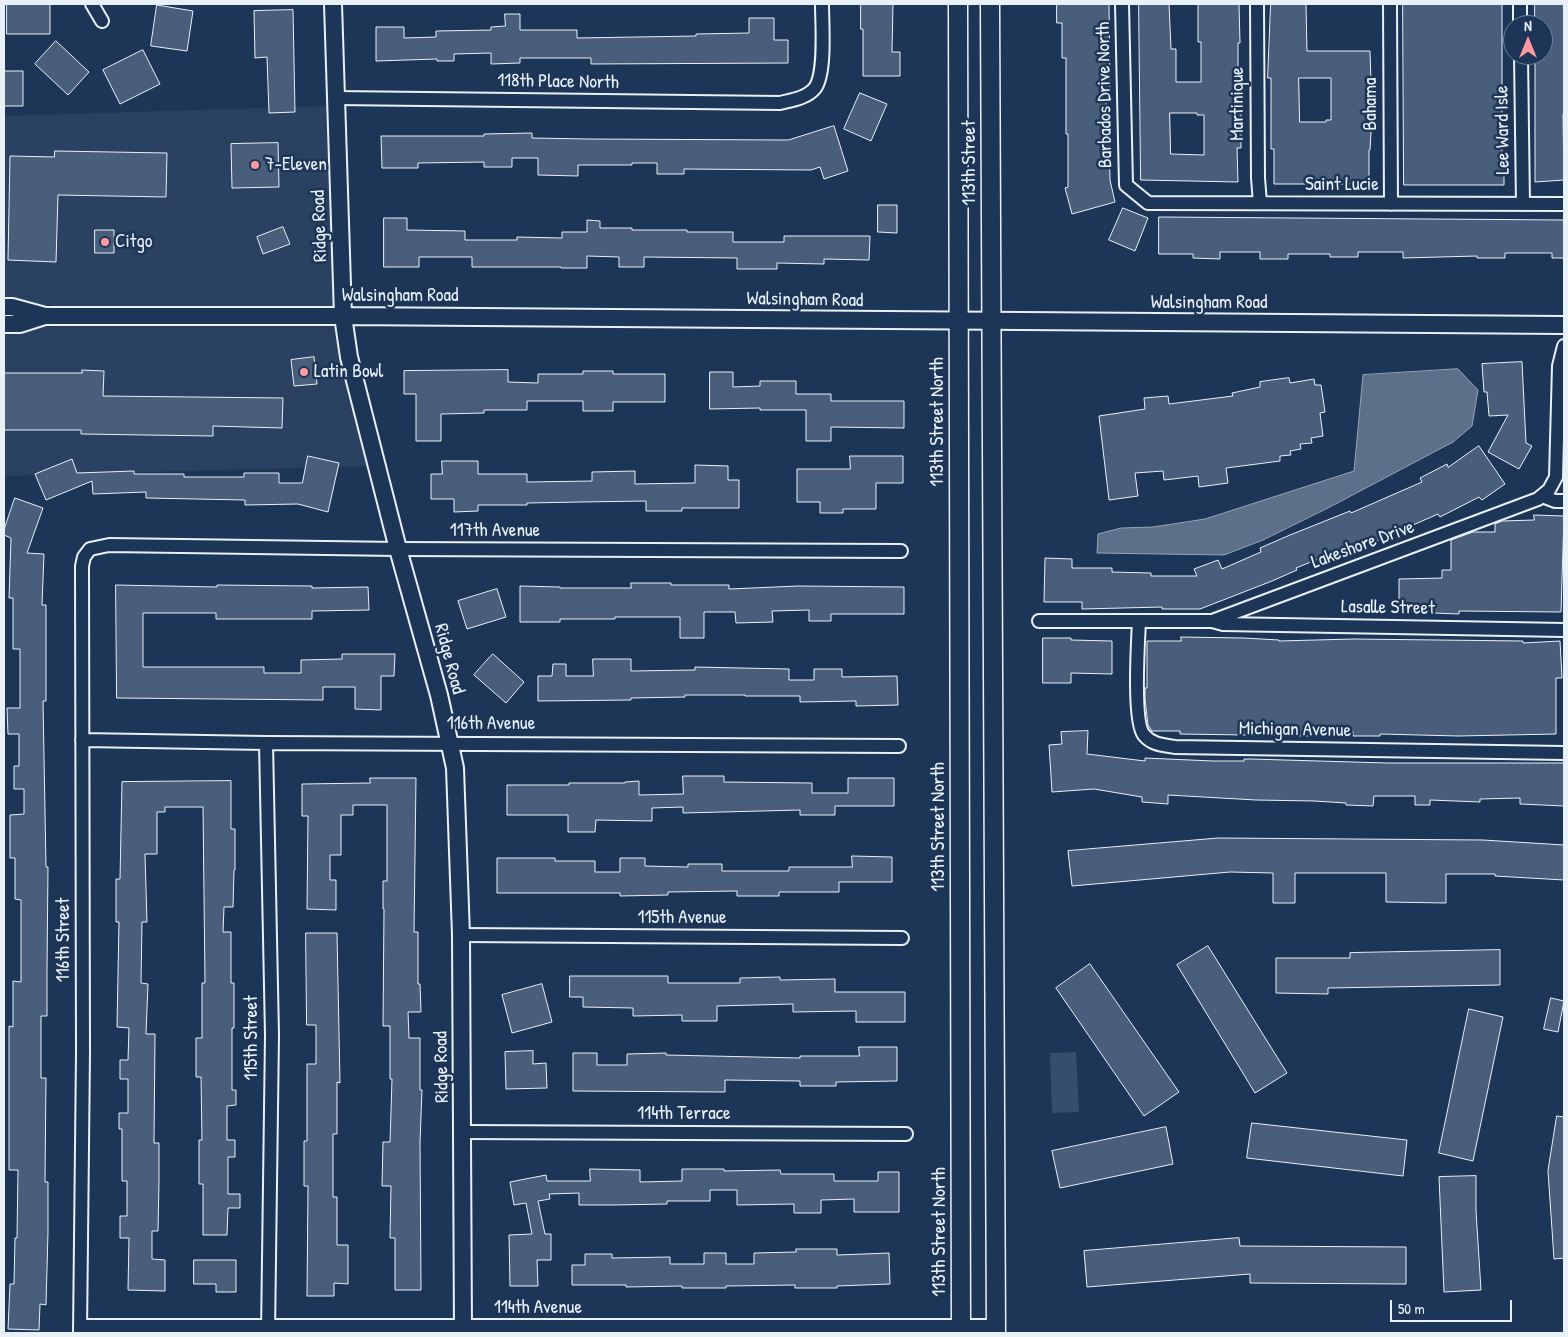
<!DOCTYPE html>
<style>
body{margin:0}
#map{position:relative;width:1568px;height:1337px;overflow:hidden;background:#1d3557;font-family:"Patrick Hand",sans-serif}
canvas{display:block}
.frame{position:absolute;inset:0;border:5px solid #e8f1f8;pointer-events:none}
.north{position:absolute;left:1503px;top:15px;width:50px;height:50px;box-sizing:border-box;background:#1d3557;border:1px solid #6e8097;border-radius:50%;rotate:0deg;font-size:14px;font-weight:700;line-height:20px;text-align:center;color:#e8f1f8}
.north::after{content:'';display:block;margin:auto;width:18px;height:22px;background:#ff9aa2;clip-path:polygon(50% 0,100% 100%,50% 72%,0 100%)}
.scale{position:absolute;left:1390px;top:1300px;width:122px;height:22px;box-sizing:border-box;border:2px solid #e8f1f8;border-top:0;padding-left:6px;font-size:15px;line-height:18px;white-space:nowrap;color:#e8f1f8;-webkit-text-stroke:4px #1d3557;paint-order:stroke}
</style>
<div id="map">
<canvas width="1568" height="1337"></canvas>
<div class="frame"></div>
<div class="north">N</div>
<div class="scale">50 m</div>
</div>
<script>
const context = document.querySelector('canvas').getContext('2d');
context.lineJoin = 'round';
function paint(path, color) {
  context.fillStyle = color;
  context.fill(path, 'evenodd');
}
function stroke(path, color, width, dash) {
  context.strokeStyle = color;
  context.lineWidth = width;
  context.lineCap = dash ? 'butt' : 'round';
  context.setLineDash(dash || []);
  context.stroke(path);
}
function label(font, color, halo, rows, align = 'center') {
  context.font = font + ' "Patrick Hand",sans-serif';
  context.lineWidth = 5;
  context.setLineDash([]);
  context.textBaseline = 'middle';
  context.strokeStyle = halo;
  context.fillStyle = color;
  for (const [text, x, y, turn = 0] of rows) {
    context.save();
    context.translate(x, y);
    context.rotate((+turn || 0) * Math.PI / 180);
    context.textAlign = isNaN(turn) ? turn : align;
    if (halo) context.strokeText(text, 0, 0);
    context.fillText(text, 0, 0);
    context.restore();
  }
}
paint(new Path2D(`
 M328,106L335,306H51L50,304L44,306L12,298L4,297V116Z
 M51,325L336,326L341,360L368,466L4,476V334L20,333L45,326L51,327Z`), '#2a4162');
paint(new Path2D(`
 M1076,1052L1079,1112L1052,1113L1050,1053Z`), '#374d6c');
const water = new Path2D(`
 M1458,369L1478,390L1472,426L1453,442L1328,508L1263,540L1224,555L1097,553L1098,534L1121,528L1153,527L1205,519L1354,471L1363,375Z`);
paint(water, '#5d7089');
stroke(water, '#95a4b5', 1);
const building = new Path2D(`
 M7,4H50V34H7Z
 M861,4H893L892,52H900V76H863V29H861Z
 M1057,4H1109L1110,95H1106L1107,142H1109L1110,180L1115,202L1072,214L1065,188L1068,187V134H1066V58H1062V23H1057Z
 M1139,4H1169L1171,49H1176V82H1201V42H1198V4H1239L1240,43H1238V88H1241V148H1237L1238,182L1141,180ZM1170,113H1197V115H1204V155L1171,154Z
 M1271,4H1306L1307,51H1370L1372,114L1370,150H1369V184H1274V149H1271V78H1268ZM1299,78H1331V120H1326V122H1300Z
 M1403,4H1502V158H1504V185H1404Z
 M1535,4H1564V114H1563L1564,180L1535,182V55H1543V25H1535Z
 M157,5L193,11L187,51L151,46Z
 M293,10L295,112L269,113L267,57L255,58L254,11Z
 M505,14H520V30H577V38L696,36V34L749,33V18H774V40H788V63L591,64V58H520V63L491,64V53L454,54V61H437V59L376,61V27H404V38L436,37V31L491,30V27L505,26Z
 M56,41L89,72L68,95L35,64Z
 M143,50L160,84L120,104L103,70Z
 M4,71H23V106H4Z
 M860,93L887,104L871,141L844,129Z
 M834,126L848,171L824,179L820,167L811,170L684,169V174H657V163H632V165H578V176L538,175V158H512V167H484V162L418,163V168H382L381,136H484V134L532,133V138L588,139L788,140Z
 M278,143L279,187L232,188L231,144Z
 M55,151L167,153L166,197L58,195L56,262L8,260L10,156L54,157Z
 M878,205H897V233L878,232Z
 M1123,208L1148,218L1135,251L1109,240Z
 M1159,217L1564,220V258H1552V253H1505V258H1477V256L1403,258V252H1358V257H1330V254H1288V259H1260V252H1220V259L1193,258V254H1159Z
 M384,218H407V230L465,231V240H517V237L562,238V232H587V220L600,221V228H632V230H687V232H733V242H784V236H870L869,260L824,259V264L777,263V269H737V258L644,257V267H619V257L587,256V268H561V267H472V257H419V267H384Z
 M283,227L290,244L263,254L257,237Z
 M95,230H114V253H95Z
 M314,357L317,384L294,386L291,360Z
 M1522,362L1526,443L1532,446L1519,469L1488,452L1508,415L1489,416L1487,392H1484L1482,364Z
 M82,370L104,371L103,396L283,398L282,428L213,426V436L81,434V430H4V373H82Z
 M508,370V382L538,383V374H583V371H613V374H665V402H613V411H583V401H527V410H484V413L441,414V441H416V394H404V371Z
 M710,372H733V387L760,386V381H796V394H831V401H904V428L831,427V441H806V410H760V408L710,409Z
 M1289,378L1290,383L1314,379L1315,385H1321L1325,412L1320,413L1323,436L1311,438L1312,443L1300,444L1301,449L1290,451L1291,455L1280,456V461L1226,468L1228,483L1199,487L1198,476L1164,480L1163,471L1135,473L1138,496L1109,500L1099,416L1145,409L1144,398L1168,396L1169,404L1233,396L1232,393L1260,387V382Z
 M1479,446L1505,484L1482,500L1479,497L1440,517L1438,514L1372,543L1371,541L1337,554L1336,552L1296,568L1297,570L1272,581L1200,609H1162V607L1082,609V602H1044L1045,558L1072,559V568H1112V572L1151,573V576H1197L1194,569L1218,560L1222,569L1261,552L1260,548L1290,535L1350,511L1351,513L1422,482L1420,478L1447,464L1448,467Z
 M308,456L339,463L328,512L298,504L245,505V500L146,498V492L93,494L92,481L46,500L35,474L72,459L77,473L134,471V474H184V477H244V473H279V483H302Z
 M850,456H903V483H876V509H843V513H820V502H797V469H850Z
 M442,461H478V474H527V482L592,481V472L635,471V484L695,483V465L728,466V480H739V508H682V511H646V501L581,502L527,503V505H478V511L454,512V499H431V474H442Z
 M15,498L43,508L27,553L44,554L42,605H46V701H43L46,867H48L47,970V1016H41V1078H46L45,1182H48V1232L46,1305L40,1304L39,1330L8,1329L10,1284H14L15,1238H17L18,1170H9V1026L13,1027V981L21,982V900L15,899V858H10V815L24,814V789H14V766H19V734H8L7,708H20V649H13V598H9L11,538L4,535V530Z
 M1534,515L1564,516L1561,612L1459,611V614L1433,613V611H1399V579L1442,578V570H1451V540L1473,532H1495V524L1502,521L1534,520Z
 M631,583H671V585H729V589L798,586L904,587V614H831V621H809V610L772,611L773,622L736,623L735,612H704V638H680V617H615V619H560V622H520V586L560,587V588H631Z
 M116,585L217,587V585L312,586V588L368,587L369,610L312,611V619H216V613H143V667H264V673H301V660L342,659V654H395L394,676H381V710L355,709V687H323V700L117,698Z
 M497,589L506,617L467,629L458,601Z
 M1181,637L1244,638L1279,640V641L1353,639L1523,641V643L1560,641L1562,678H1556V734L1458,736L1380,734V736H1353V732H1312L1311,736L1180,734V731H1152L1148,725L1145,699V688H1147V641H1181Z
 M1043,638H1071V640L1112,641V674L1071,673V683H1043Z
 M493,654L524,682L506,703L474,675Z
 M593,659H631V671L695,670V667L789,669V680H814V669H842V677L897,676L898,705L856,706V701L800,702V696H745V695H685V697L631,698V700L538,701V676H552L553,664H566V676H593Z
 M1088,731L1087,754L1145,761V758L1213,761H1244V759H1251L1387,763H1564V806L1520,804V798L1480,799V802L1430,800V805H1415V796H1374L1373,806L1346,805V803L1314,801L1256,800L1168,795V804L1142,802V797L1094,789L1052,792L1049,745L1062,744L1061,732Z
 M683,776H724V782L812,783V793H848V778H894V806H835V815H800V810L683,813V807L652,808V821L596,820L595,832H568V815H507V785H569V783H625V782L639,781V795L683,794Z
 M370,778H416L414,932H418V984H420L421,1012H408L409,1038H420V1090H422L420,1142L421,1290H395V1238H390L391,1186H382L383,1142H390L392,1079H390V1026H383L384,909H383V881H387V805H353V815H341V855H330V880H336V910L307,909L308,816H302V784L370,783Z
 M231,781V829H235V870H234L233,907H224L223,932H231V983H234V1028H232V1090H236V1105L227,1106V1140H235V1157H228V1194H240V1208H228L227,1235H203V1184H199V1140H202L201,1077H196V1038H202V983H205L203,807H165V812H157V854H145L147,922H142L141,983L148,984L146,1034H155L154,1143H159V1181L158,1231H152V1259L165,1260V1291L128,1290L129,1238H120V1216H127V1181H122V1129H119V1113H128V1079H120V1060H128L129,1028L117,1027L119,922H116V879H120L122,782Z
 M1219,838L1483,840L1564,845V880L1495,876V874H1446V903L1386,902V873H1295V903H1273V873L1230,872L1072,886L1068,851Z
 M852,856L892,857V882H839V892H779V896H737V891L668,892V895L620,896V893H497V858H555V861H595V872H620V858H645V866L688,867V864H722V871H789V867H852Z
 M306,933H337L340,1083L337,1082V1134H333V1197H337V1245H348V1284L334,1283V1296H307L308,1186H304V1141H307V1064H316V1025H307Z
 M1208,946L1287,1073L1255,1093L1177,965Z
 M1500,950V985L1328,988V994L1276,993V958H1350V953Z
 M1090,964L1179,1092L1144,1116L1056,988Z
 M570,976H668V983H740V978L780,977V980L835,979V992H905V1022H856V1011L793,1012V1004L717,1006V1021H682V1015L633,1016V1008L583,1007V997H570Z
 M542,984L552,1022L512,1033L502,995Z
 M1551,998L1564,1001L1558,1032L1544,1029Z
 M1469,1009L1503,1017L1473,1161L1439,1153Z
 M859,1047H897V1081L836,1082V1086H800V1081L725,1080V1092L573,1091V1053H597V1065H627V1054L666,1053V1055L800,1058V1056H859Z
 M533,1051V1064L546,1063L547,1088L506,1089L505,1052Z
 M1557,1116L1564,1117V1258L1554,1259L1548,1171Z
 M1252,1123L1407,1140L1403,1176L1247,1158Z
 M1166,1127L1173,1164L1060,1188L1052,1151Z
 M590,1169L640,1170V1182L682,1181V1169H724V1171L780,1170L781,1174H834V1181H878V1172H899V1212H854V1199L821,1200V1213H794V1204L737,1205V1190H710V1201H667V1204L613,1205H579V1193L549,1194L550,1199L538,1201L545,1234H551V1260H537L538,1286H510L509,1235L532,1234L526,1203L514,1205L510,1182L546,1175L547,1181H590Z
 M1476,1176V1211L1481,1290L1444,1292L1439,1177Z
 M1239,1238L1240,1246L1406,1247V1284L1250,1283V1274L1087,1287L1084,1251Z
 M796,1249H837V1255L889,1253L890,1284L837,1286V1288H795V1285L726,1286V1288H682V1286L626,1287V1285H572V1265H585V1254H612V1258L670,1257V1264H704V1253H726V1264H754V1253L796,1252Z
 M194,1260H236V1292H216V1284H194Z`);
paint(building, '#495e7a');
stroke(building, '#e8f1f8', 1);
const minor = new Path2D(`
 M92,4L102,21
 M1122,4L1126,185L1148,203L1564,204
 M1257,4L1258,178L1260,203
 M1390,4L1391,204
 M1520,4V25
 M1521,55L1523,204
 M336,98L780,103C792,100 807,98 815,88C826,73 822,23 822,4
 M1542,496L1555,501H1564
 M1039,621H1212L1538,499L1549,490L1556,477L1559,366L1564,346
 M1139,621C1138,641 1133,723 1144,735C1152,745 1164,745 1175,747L1564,753
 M1212,621L1223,624L1564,630
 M82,740L266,743L899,746
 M266,743L272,1035L268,1333
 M461,935L902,938
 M463,1132L906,1134
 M80,1326H996
 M80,1333L83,1053L82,566L84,557L90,549L109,545L398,549L901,551`);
const tertiary = new Path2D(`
 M333,4L343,316L349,357L398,549L439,695L455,768L461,935L463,1333
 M4,307H12L45,316H343L1564,325
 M4,324H20L45,316`);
const secondary = new Path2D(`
 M958,4L961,1333
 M990,4L996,1333`);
stroke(minor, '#e8f1f8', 16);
stroke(tertiary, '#e8f1f8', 20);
stroke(secondary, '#e8f1f8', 21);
stroke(minor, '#1d3557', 12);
stroke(tertiary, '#1d3557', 16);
stroke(secondary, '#1d3557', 18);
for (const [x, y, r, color] of [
 [255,165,5,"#ff9aa2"],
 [105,242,5,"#ff9aa2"],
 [304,372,5,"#ff9aa2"]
]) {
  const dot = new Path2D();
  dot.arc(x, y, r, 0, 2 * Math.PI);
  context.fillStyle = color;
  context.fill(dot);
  stroke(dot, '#1d3557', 2);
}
label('19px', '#e8f1f8', '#1d3557', [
 ["118th Place North",558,82,1],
 ["Barbados Drive North",1105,95,-91],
 ["Martinique",1238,104,-90],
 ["Bahama",1371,104,-90],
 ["Lee Ward Isle",1503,130,-91],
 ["113th Street",970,163,-90],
 ["Saint Lucie",1342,185],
 ["Ridge Road",320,226,-92],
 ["Walsingham Road",400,296],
 ["Walsingham Road",805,300,1],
 ["Walsingham Road",1209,303],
 ["113th Street North",938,422,-90],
 ["117th Avenue",495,531],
 ["Lakeshore Drive",1363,545,-20],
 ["Lasalle Street",1388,608,1],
 ["Ridge Road",449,659,75],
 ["116th Avenue",491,724],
 ["Michigan Avenue",1295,730,1],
 ["113th Street North",939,827,-90],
 ["115th Avenue",682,918],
 ["116th Street",64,940,-90],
 ["115th Street",252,1038,-90],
 ["Ridge Road",442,1067,-91],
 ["114th Terrace",684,1114],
 ["113th Street North",940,1232,-90],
 ["114th Avenue",538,1308]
]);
label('19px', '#e8f1f8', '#1d3557', [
 ["7-Eleven",265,165],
 ["Citgo",115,242],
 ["Latin Bowl",314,372]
], 'left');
</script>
